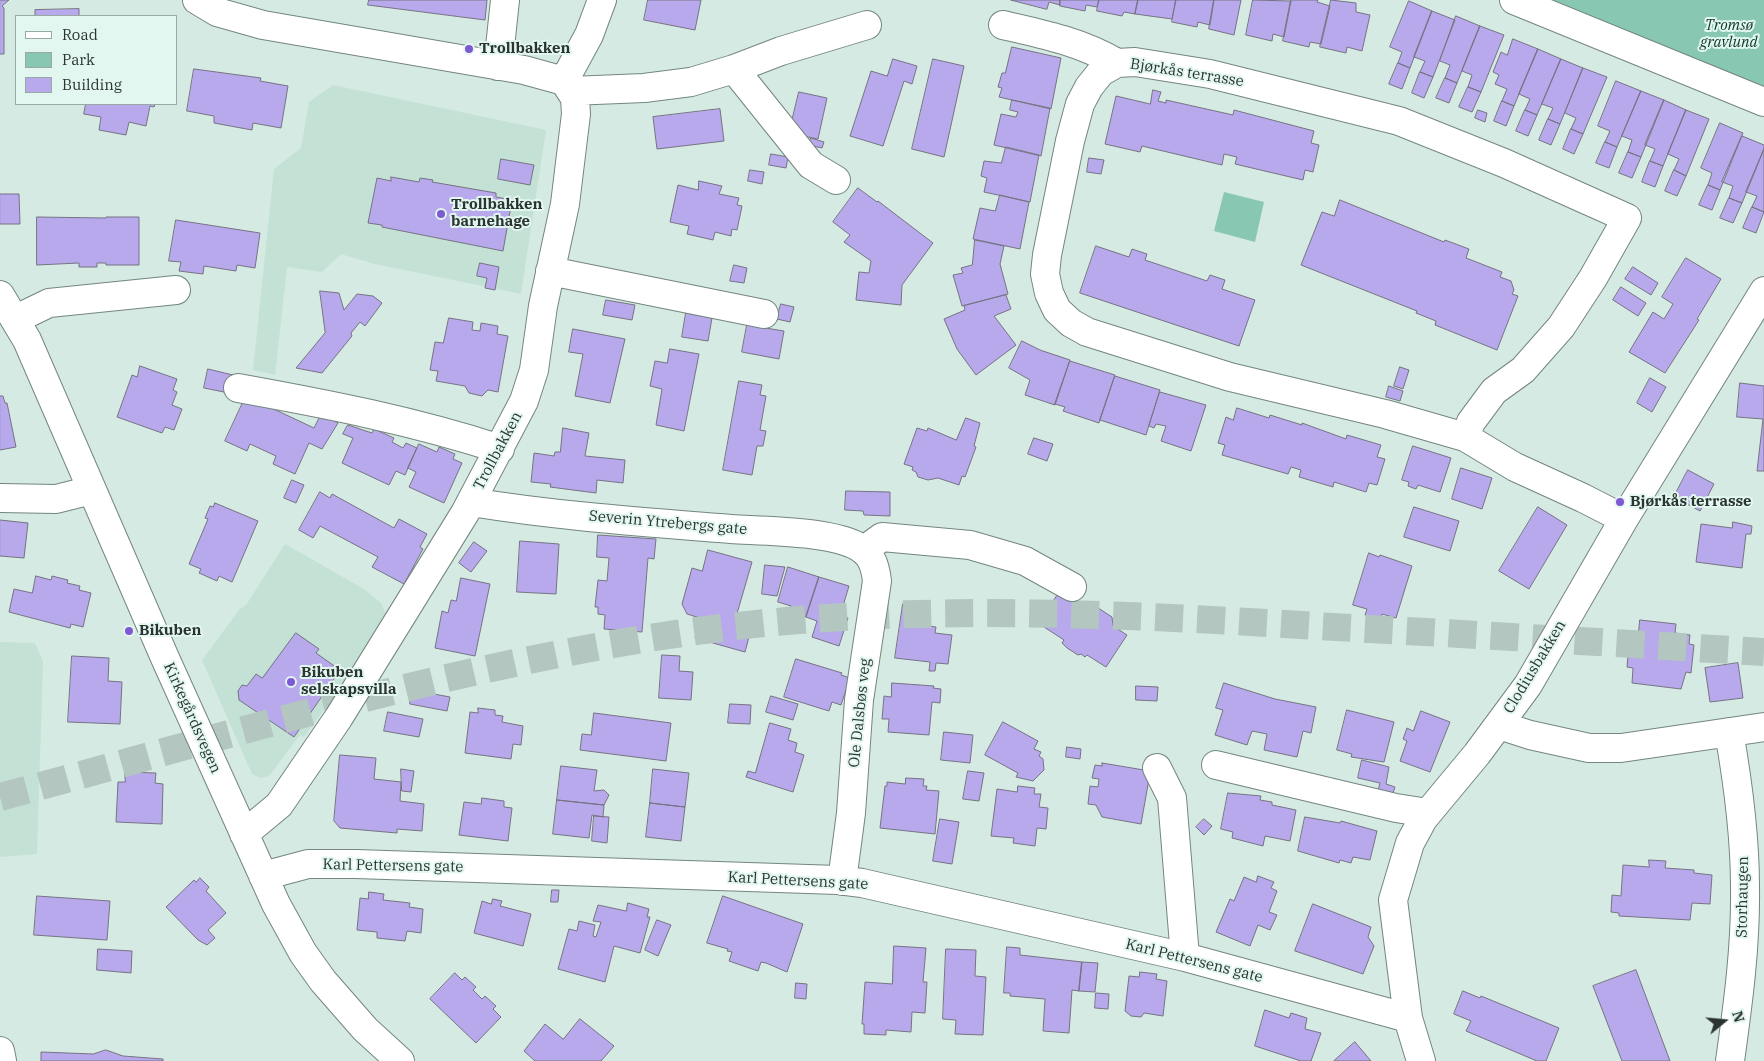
<!DOCTYPE html>
<meta charset="utf-8">
<style>
body{margin:0}
#map{position:relative;width:1764px;height:1061px;overflow:hidden;background:#d5eae2;font-family:"IBM Plex Serif",serif}
canvas{display:block}
.legend{position:absolute;left:15px;top:15px;width:162px;height:90px;box-sizing:border-box;background:#e2f7ef;border:1px solid #99a9a3;margin:0;padding:6px 9px;list-style:none;font-size:15px;color:#2c3431}
.legend li{display:flex;align-items:center;gap:10px;height:25px}
.legend b{width:25px;border:1px solid #99a9a3}
.north{position:absolute;left:1699px;top:996px;width:50px;height:50px;-webkit-text-stroke:4px #e2f7ef;paint-order:stroke;rotate:73deg;font-size:14px;font-weight:700;line-height:20px;text-align:center;color:#2c3431}
.north::after{content:'';display:block;margin:auto;width:18px;height:22px;background:#2c3431;clip-path:polygon(50% 0,100% 100%,50% 72%,0 100%)}
</style>
<div id="map">
<canvas width="1764" height="1061"></canvas>
<ul class="legend">
<li><b style="height:6px;background:#fff"></b>Road</li>
<li><b style="height:14px;background:#88c8b3"></b>Park</li>
<li><b style="height:14px;background:#b7a9ec"></b>Building</li>
</ul>
<div class="north">N</div>
</div>
<script>
const context = document.querySelector('canvas').getContext('2d');
context.lineJoin = 'round';
function paint(path, color) {
  context.fillStyle = color;
  context.fill(path, 'evenodd');
}
function stroke(path, color, width, dash) {
  context.strokeStyle = color;
  context.lineWidth = width;
  context.lineCap = dash ? 'butt' : 'round';
  context.setLineDash(dash || []);
  context.stroke(path);
}
function label(font, color, halo, rows, align = 'center') {
  context.font = font + ' "IBM Plex Serif",serif';
  context.lineWidth = 4;
  context.setLineDash([]);
  context.textBaseline = 'middle';
  context.strokeStyle = halo;
  context.fillStyle = color;
  for (const [text, x, y, turn = 0] of rows) {
    context.save();
    context.translate(x, y);
    context.rotate((+turn || 0) * Math.PI / 180);
    context.textAlign = isNaN(turn) ? turn : align;
    if (halo) context.strokeText(text, 0, 0);
    context.fillText(text, 0, 0);
    context.restore();
  }
}
paint(new Path2D(`
 M333,85L546,130L521,294L375,264L341,254L322,272L287,267L275,375L253,370L274,169L301,148L309,102Z
 M285,544L364,589L381,603L386,614L377,637L304,737L300,735L269,776L260,778L252,774L202,660L239,610L246,605Z
 M0,642L35,643L43,661L37,854L0,857Z`), '#c4e1d6');
paint(new Path2D(`
 M1550,0H1764V86Z
 M1224,192L1264,202L1255,242L1214,231Z`), '#88c8b3');
const building = new Path2D(`
 M0,0H9L2,6L4,8V54H0Z
 M369,0H487L485,20L368,5Z
 M648,0H701L695,30L644,20Z
 M1011,0H1060V5L1049,2L1047,9Z
 M1060,0H1099L1097,7L1086,5L1085,11L1060,6Z
 M1099,0H1138L1135,14L1124,12L1122,16L1097,11Z
 M1138,0H1176L1172,19L1135,14Z
 M1176,0H1214L1210,25L1198,22L1197,27L1172,22Z
 M1214,0H1241L1234,35L1209,29Z
 M1253,0L1291,1L1284,37L1273,34L1272,41L1246,35Z
 M1291,0H1318L1317,2L1330,6L1321,44L1310,42L1309,47L1283,41Z
 M1331,0L1356,3V12L1370,15L1362,51L1347,47L1346,53L1320,47Z
 M1409,1L1432,11L1410,68L1398,63L1402,52L1390,47Z
 M79,9V16H35V10Z
 M1432,11L1455,20L1433,77L1420,72L1425,61L1414,57Z
 M1456,16L1480,26L1457,83L1445,78L1450,65L1440,61Z
 M1480,26L1504,35L1481,92L1468,87L1472,75L1462,71Z
 M1513,39L1538,49L1514,106L1502,101L1507,89L1495,84L1499,75L1493,72L1501,52L1507,55Z
 M1012,47L1061,58L1051,109L999,97L1002,88L998,87L1002,73H1005Z
 M1538,49L1561,59L1537,115L1525,110L1530,99L1519,94Z
 M893,59L917,66L912,84L904,81L883,146L850,136L871,71L887,76Z
 M933,59L964,66L944,157L912,149Z
 M1561,59L1583,68L1560,124L1548,119L1553,108L1542,104Z
 M1398,63L1410,68L1402,89L1389,84Z
 M1583,68L1607,77L1583,134L1571,129L1576,118L1565,113Z
 M194,69L261,78L260,81L288,86L281,128L253,123L252,130L214,123V116L187,111Z
 M1420,72L1433,77L1424,98L1412,93Z
 M1445,78L1457,83L1449,103L1436,98Z
 M1616,81L1641,91L1617,147L1605,142L1610,131L1598,126Z
 M1468,87L1481,92L1472,112L1459,107Z
 M1153,90L1161,92L1158,101L1166,103V100L1233,115L1234,110L1314,131L1311,143L1319,145L1313,172L1305,170L1303,180L1235,164L1237,157L1224,154L1222,165L1142,146L1140,152L1105,144L1116,96L1150,104Z
 M1641,91L1664,100L1641,157L1628,152L1632,140L1622,136Z
 M799,92L827,98L818,139L793,134L790,129Z
 M1012,100L1050,108L1041,156L994,145L1001,114L1016,117L1018,112L1010,110Z
 M1664,100L1686,110L1663,166L1650,161L1655,149L1645,145Z
 M1502,101L1514,106L1506,126L1494,121Z
 M86,104H155L154,107L150,106L146,126L129,122L126,135L99,130L101,117L84,114Z
 M720,109L724,141L657,149L653,117Z
 M1478,110L1487,113L1485,122L1475,118Z
 M1525,110L1537,115L1528,136L1516,131Z
 M1686,110L1709,119L1686,176L1674,170L1679,159L1668,154Z
 M1548,119L1560,124L1551,145L1539,140Z
 M1720,123L1743,133L1720,190L1708,185L1712,173L1701,168Z
 M1571,129L1583,134L1574,154L1563,149Z
 M1742,136L1764,145V149L1742,203L1729,198L1733,186L1722,182Z
 M811,138L824,142L822,148L809,145Z
 M1605,142L1617,147L1609,168L1596,163Z
 M1006,147L1039,155L1030,202L984,192L987,178L981,176L984,161L1001,163Z
 M1764,149V212L1752,207L1757,196L1746,192Z
 M1628,152L1641,157L1632,178L1619,173Z
 M771,154L788,157L786,168L769,165Z
 M1089,158L1104,160L1101,174L1087,172Z
 M501,159L534,165L530,185L498,179Z
 M1650,161L1663,166L1655,187L1642,182Z
 M750,170L764,172L762,184L748,181Z
 M1674,170L1686,176L1677,196L1665,191Z
 M391,177L419,182L420,178L433,180L432,182L496,193V197L512,200L503,251L382,227V225L368,223L377,178L391,181Z
 M699,181L722,186L719,194L739,198L737,205L742,206L737,230L732,229L731,236L715,232L713,240L687,234L689,226L670,222L678,185L698,190Z
 M1708,185L1720,190L1712,210L1699,205Z
 M858,188L877,202L878,201L933,243L902,285L901,305L856,300L859,272L869,273L871,261L844,242L850,235L833,222Z
 M0,194H19L20,224H0Z
 M1000,195L1029,202L1020,249L973,239L980,208L995,211Z
 M1729,198L1742,203L1733,223L1720,218Z
 M1340,200L1444,242L1445,240L1469,249L1466,258L1502,272L1500,277L1511,281L1514,290L1512,294L1518,296L1497,350L1435,325L1436,321L1416,313L1417,311L1301,265L1322,212L1334,216Z
 M1752,207L1764,212L1756,233L1743,228Z
 M37,217L106,218V217H139V265H106V263H97V267H79V263L37,265Z
 M176,220L260,233L255,268L237,265L236,271L204,266L203,274L179,271L181,262L169,261Z
 M975,240L1004,246L1000,264L1008,294L962,306L953,275L963,273L961,268L972,265Z
 M1096,246L1129,257L1132,249L1147,254L1145,260L1207,281L1210,275L1225,280L1222,289L1255,300L1239,346L1080,293Z
 M1686,258L1721,279L1697,319L1699,320L1665,373L1629,352L1653,312L1664,319L1673,304L1662,297Z
 M480,263L499,267L495,290L485,288L487,278L477,276Z
 M734,265L747,268L744,283L730,281Z
 M1633,267L1658,283L1651,295L1625,279Z
 M1621,287L1646,303L1638,316L1613,300Z
 M320,291L339,293L344,310L357,294L373,296L382,303L365,326L360,322L351,333L352,336L322,373L296,368L325,333Z
 M1006,295L1011,309L994,316L1016,345L976,375L957,349L944,319L965,310L964,306Z
 M606,300L635,305L632,320L603,315Z
 M781,304L794,307L790,322L777,319Z
 M686,313L712,318L708,341L682,337Z
 M449,318L473,322L472,330L480,331L481,323L498,326L497,334L508,336L498,392L488,390L482,396L469,393L465,386L436,381L438,371L430,370L435,342L443,343Z
 M747,325L784,331L779,359L742,352Z
 M573,329L625,339L610,403L575,396L583,354L569,352Z
 M1022,341L1040,350L1070,360L1055,405L1025,395L1030,380L1009,368Z
 M670,349L699,354L684,431L656,425L662,389L650,386L655,361L667,363Z
 M1070,361L1115,375L1099,423L1063,411L1065,407L1055,404Z
 M140,366L177,379L173,390L177,392L172,405L182,409L174,430L165,427L162,433L117,417L132,375L137,377Z
 M1400,367L1409,370L1403,389L1394,386Z
 M208,369L233,375L229,393L204,388Z
 M1115,376L1160,390L1146,435L1100,420Z
 M1650,378L1666,387L1652,412L1637,403Z
 M739,381L762,385L760,395L766,396L760,430L766,431L763,446H757L752,475L723,470Z
 M1740,383L1764,386V471H1757L1763,419L1737,417Z
 M1389,386L1403,391L1400,401L1386,397Z
 M1160,392L1206,405L1191,451L1161,441L1166,426L1156,424L1154,428L1149,426Z
 M0,396H3L5,403H7L16,447L0,450Z
 M246,396L314,428L321,414L338,423L322,449L309,443L295,474L273,464L276,456L250,444L247,451L225,441Z
 M1237,408L1269,418L1270,415L1302,425V423L1346,439L1347,435L1381,445L1377,457L1385,459L1377,485L1369,483L1366,492L1334,482L1333,487L1299,477L1301,470L1291,467L1288,474L1222,455L1225,445L1218,443L1226,417L1233,420Z
 M966,418L980,423L974,446L976,447L965,477L962,476L959,485L938,478L928,480L918,477L916,472L912,470L913,467L904,464L917,428L927,431L928,428L956,440Z
 M348,425L372,433L374,429L394,438L392,442L403,448L406,443L417,448L405,475L396,471L389,485L342,463L353,438L343,434Z
 M563,428L589,433L585,456L625,460L623,483L597,480L596,493L550,487L551,484L531,482L534,453L554,456L555,452H560Z
 M1034,438L1053,444L1047,461L1028,454Z
 M419,444L437,452L439,447L455,454L453,459L462,463L444,503L409,487L416,472L408,468Z
 M1413,446L1451,458L1440,492L1418,485L1416,489L1408,486L1409,482L1402,480Z
 M1461,468L1492,478L1482,509L1452,499Z
 M1688,470L1714,484L1700,511L1674,497Z
 M292,480L304,485L296,503L284,498Z
 M846,491L890,492V516L864,515L863,511L845,510Z
 M320,492L330,498L332,494L394,528L399,519L427,534L420,547L423,549L404,584L372,567L378,557L320,526L313,538L299,530Z
 M215,503L258,521L232,582L219,576L217,581L199,573L201,569L189,564L208,519L205,518L210,506L213,507Z
 M1414,507L1459,521L1450,551L1404,537Z
 M1538,507L1567,525L1529,589L1499,571Z
 M0,520L28,523L24,558L0,556Z
 M1733,522L1752,526L1751,534H1746L1742,568L1696,562L1701,524L1732,528Z
 M598,535L656,539L654,559L648,558L642,632L604,629L605,615L598,614V607H595L598,580L607,581L609,558L597,557Z
 M520,541L559,544L556,594L517,592Z
 M474,542L487,551L471,572L459,563Z
 M708,550L752,562L736,617L753,622L745,652L695,638L700,618L687,614L682,604L692,568L702,571Z
 M1369,553L1379,557L1380,555L1412,566L1396,618L1382,614L1380,619L1365,615L1367,609L1353,605Z
 M765,565L785,567L777,596L762,594Z
 M788,567L819,577L806,617L789,612L791,606L778,602Z
 M36,576L51,580L52,576L68,580L67,583L80,586L79,590L91,593L83,627L71,624L70,628L9,612L14,589L32,593Z
 M819,577L849,586L840,616L848,618L839,646L812,637L817,621L806,617Z
 M461,578L490,584L475,656L435,648L442,611L448,613L451,600L456,601Z
 M1059,593L1079,604H1088L1089,602L1112,617L1113,626L1127,635L1106,667L1087,655L1085,657L1081,654L1078,655L1067,648L1062,643L1064,640L1044,627L1045,625L1040,621Z
 M903,604L923,606L921,625L936,627L935,633L952,635L948,664L936,663L935,671H929L930,662L895,658Z
 M1640,620L1676,624L1675,633L1690,635L1689,644L1694,645L1691,673L1686,672L1681,689L1632,683L1633,668L1627,667L1630,634L1638,635Z
 M296,633L319,649L316,653L340,670L294,737L239,700L238,691L242,685L247,686L256,674L262,678Z
 M662,655L680,656L679,671L693,672L691,700L659,698Z
 M72,656L109,658L108,681L122,682L120,724L68,722Z
 M796,659L842,673L841,675L850,678L841,705L832,702L829,711L784,697Z
 M1738,663L1743,698L1710,702L1705,668Z
 M892,683L934,686L933,688L941,689L940,703L932,702L929,735L888,732L889,719H882L884,696L891,697Z
 M1224,683L1275,699L1316,707L1311,733L1303,731L1297,757L1264,750L1267,734L1252,731L1247,745L1215,735L1223,710L1216,708Z
 M1136,686L1158,687L1157,701L1136,700Z
 M412,690L450,697L447,711L410,704Z
 M771,696L798,704L793,720L766,712Z
 M730,704L751,705L750,724L728,723Z
 M478,708L495,710V715L503,716L502,722L523,726L521,745L513,744L511,759L465,753L470,712L478,713Z
 M1347,710L1394,722L1384,762L1351,757L1352,754L1337,750Z
 M1421,711L1450,722L1430,772L1400,761L1407,741L1403,739L1407,728L1413,731Z
 M388,712L423,719L419,737L384,731Z
 M594,713L671,723L666,761L580,750L582,734L591,735Z
 M1003,722L1038,741L1034,749L1041,752L1039,756L1043,759L1044,770L1033,781L1016,777L1018,773L985,755Z
 M770,723L791,729L788,740L797,743L795,752L804,755L793,792L746,777L748,771L755,773Z
 M944,732L973,735L970,763L941,760Z
 M1067,747L1081,749L1080,759L1066,757Z
 M340,755L376,758L374,779L401,782L400,801L424,804L422,831L397,829V833L340,828L334,821Z
 M1362,760L1389,767L1386,784L1395,787L1393,793L1378,790L1380,783L1358,778Z
 M1102,763L1144,770L1149,779L1141,824L1102,817L1096,805L1088,804L1090,786L1098,787L1099,779L1092,778L1095,765L1102,766Z
 M561,766L597,770L594,791L604,790L609,795L604,805L557,800Z
 M401,769L414,771L411,792L402,791Z
 M653,769L689,773L685,807L650,803Z
 M968,771L984,773L979,801L963,799Z
 M125,772L156,773L155,783L163,784L162,824L116,822L118,782H125Z
 M906,778L924,779L923,786H927L926,790L939,791L935,834L880,828L885,786H887V782L905,784Z
 M1018,786L1035,788L1034,794H1041L1039,807L1048,808L1046,829L1037,828L1035,846L1013,843L1014,838L991,836L997,789L1017,792Z
 M1228,793L1261,796L1260,800L1272,802V805L1296,810L1290,841L1265,836L1263,846L1232,838L1233,832L1221,829Z
 M482,798L504,801V807L512,808L508,841L459,835L464,802L481,804Z
 M557,800L604,805L603,817L592,815L589,838L553,834Z
 M650,803L685,807L681,841L646,837Z
 M594,816L609,817L607,843L592,841Z
 M1305,817L1340,823L1341,821L1377,831L1370,860L1353,857L1351,863L1340,860L1339,863L1298,851Z
 M940,819L959,822L952,864L933,861Z
 M1204,819L1212,826L1204,835L1196,827Z
 M1649,860L1666,861L1665,868L1694,870V873L1712,875L1710,904L1692,903L1690,920L1619,916V913L1611,912L1612,895L1621,896L1623,865L1649,867Z
 M1258,876L1274,882L1271,888L1277,891L1269,912L1277,915L1270,930L1258,925L1250,946L1216,932L1230,899L1234,901L1244,877L1256,882Z
 M200,878L209,887L206,891L226,913L208,930L215,938L207,945L198,940L166,907L194,880L196,882Z
 M552,890H559L558,902H551Z
 M369,892L384,894L383,900L410,903L409,907L423,909L421,933L407,931L405,941L377,938V932L357,930L360,898L368,899Z
 M37,896L110,901L107,940L34,935Z
 M723,896L803,924L787,972L766,963L761,962L758,971L729,961L732,952L727,951L728,949L707,943Z
 M493,899L502,901L500,906L531,914L523,946L474,933L482,901L491,904Z
 M628,903L649,909L647,917H650L640,953L614,946L605,982L558,969L569,929L577,931L579,921L595,925L593,936L596,937L601,922L593,921L598,905L626,911Z
 M1313,904L1371,927L1368,937L1374,946L1363,974L1295,951Z
 M657,920L671,925L658,956L645,950Z
 M894,946L926,948L923,982H927L925,1013L912,1012L911,1032L886,1030V1035L864,1034V1024H862L865,982L892,984Z
 M1007,947L1020,948V955L1082,962L1079,991L1072,990L1069,1033L1043,1031L1045,999L1010,996V993H1004Z
 M98,949L132,951L131,973L97,970Z
 M946,949L976,950L975,976L986,977L983,1035L955,1034L956,1020L943,1019Z
 M1082,962L1098,963L1095,992L1079,991Z
 M1636,970L1670,1061H1622L1593,986Z
 M1140,972L1157,974L1156,979L1167,981L1163,1016L1144,1013L1141,1017L1131,1016L1125,1011L1129,976L1139,977Z
 M455,973L462,980L465,977L476,987L473,990L482,999L485,996L496,1006L493,1009L501,1017L476,1043L430,999Z
 M796,983L807,984L806,999L795,998Z
 M1463,991L1480,998L1481,996L1559,1028L1546,1061H1537L1466,1031L1471,1021L1454,1014Z
 M1096,993L1109,994L1108,1009L1095,1008Z
 M1265,1010L1289,1018L1291,1013L1307,1018L1305,1029L1321,1033L1311,1061H1301L1255,1046Z
 M580,1019L614,1046L601,1061H535L524,1051L545,1024L563,1039Z
 M1355,1042L1371,1061H1334Z
 M106,1050L123,1056L163,1059V1061H41V1052L93,1054Z`);
paint(building, '#b7a9ec');
stroke(building, '#767383', 1);
stroke(new Path2D(`
 M0,797C257,728 521,644 787,621C963,606 1140,615 1316,626C1465,634 1615,643 1764,652`), '#b3c6bf', 28, [28, 14]);
const minor = new Path2D(`
 M197,0L217,12L263,25L524,70L564,81L575,98L576,114L565,204L543,306L534,370L524,401L465,513L339,717L279,805L244,834
 M1514,0L1764,102
 M1003,25C1043,34 1081,42 1117,63
 M498,66L505,0
 M734,69L811,165L836,180
 M564,81L589,35L602,0
 M571,91L644,88L691,82L734,69L781,51L867,25
 M550,271L764,314
 M0,295L27,340L165,658L276,904L303,953L323,981L365,1029L400,1061
 M16,319L49,303L176,290
 M238,388C327,404 414,421 500,449
 M1465,437L1471,422L1494,391L1523,370L1561,327L1593,278L1627,218L1504,163L1399,121L1210,74L1135,62L1117,63L1101,72L1089,87L1080,104L1070,141L1047,255L1045,274L1049,293L1057,310L1071,323L1087,332L1230,377L1385,414L1465,437L1515,467L1583,498L1624,519
 M0,498L56,499L92,490
 M471,502C557,516 644,522 731,529C765,531 825,531 855,545C871,553 875,564 877,581L859,700L851,813L842,881
 M864,550L882,537L970,545L1025,561L1072,587
 M1499,725L1530,735L1589,748H1621L1764,727
 M1729,732C1738,783 1745,835 1745,887C1746,945 1738,1004 1730,1061
 M1216,765L1396,808L1428,813
 M1157,768L1172,798L1185,957
 M263,876L308,864H356L838,880L862,883L1185,957L1408,1018
 M0,1051L2,1061
 M1421,1061L1408,1018L1393,900L1410,843L1423,819L1477,754L1528,685L1624,519L1764,291`);
stroke(minor, '#73867f', 30);
stroke(minor, '#fff', 28);
for (const [x, y, r, color] of [
 [469,49,5,"#7d59d3"],
 [441,214,5,"#7d59d3"],
 [1620,502,5,"#7d59d3"],
 [129,631,5,"#7d59d3"],
 [291,682,5,"#7d59d3"]
]) {
  const dot = new Path2D();
  dot.arc(x, y, r, 0, 2 * Math.PI);
  context.fillStyle = color;
  context.fill(dot);
  stroke(dot, '#e2f7ef', 2);
}
label('italic 15px', '#0e372c', '#e2f7ef', [
 ["Tromsø",1729,26],
 ["gravlund",1729,43]
]);
label('bold 15px', '#2c3431', '#e2f7ef', [
 ["Trollbakken",479,49],
 ["Trollbakken",451,205],
 ["barnehage",451,222],
 ["Bjørkås terrasse",1630,502],
 ["Bikuben",139,631],
 ["Bikuben",301,673],
 ["selskapsvilla",301,690]
], 'left');
label('15px', '#2c3431', '#e2f7ef', [
 ["Bjørkås terrasse",1187,73,9],
 ["Trollbakken",498,451,-62],
 ["Severin Ytrebergs gate",668,523,5],
 ["Clodiusbakken",1535,667,-59],
 ["Ole Dalsbøs veg",860,713,-84],
 ["Kirkegårdsvegen",192,718,66],
 ["Karl Pettersens gate",393,866,1],
 ["Karl Pettersens gate",798,881,3],
 ["Storhaugen",1743,897,-89],
 ["Karl Pettersens gate",1194,961,14]
]);
</script>
